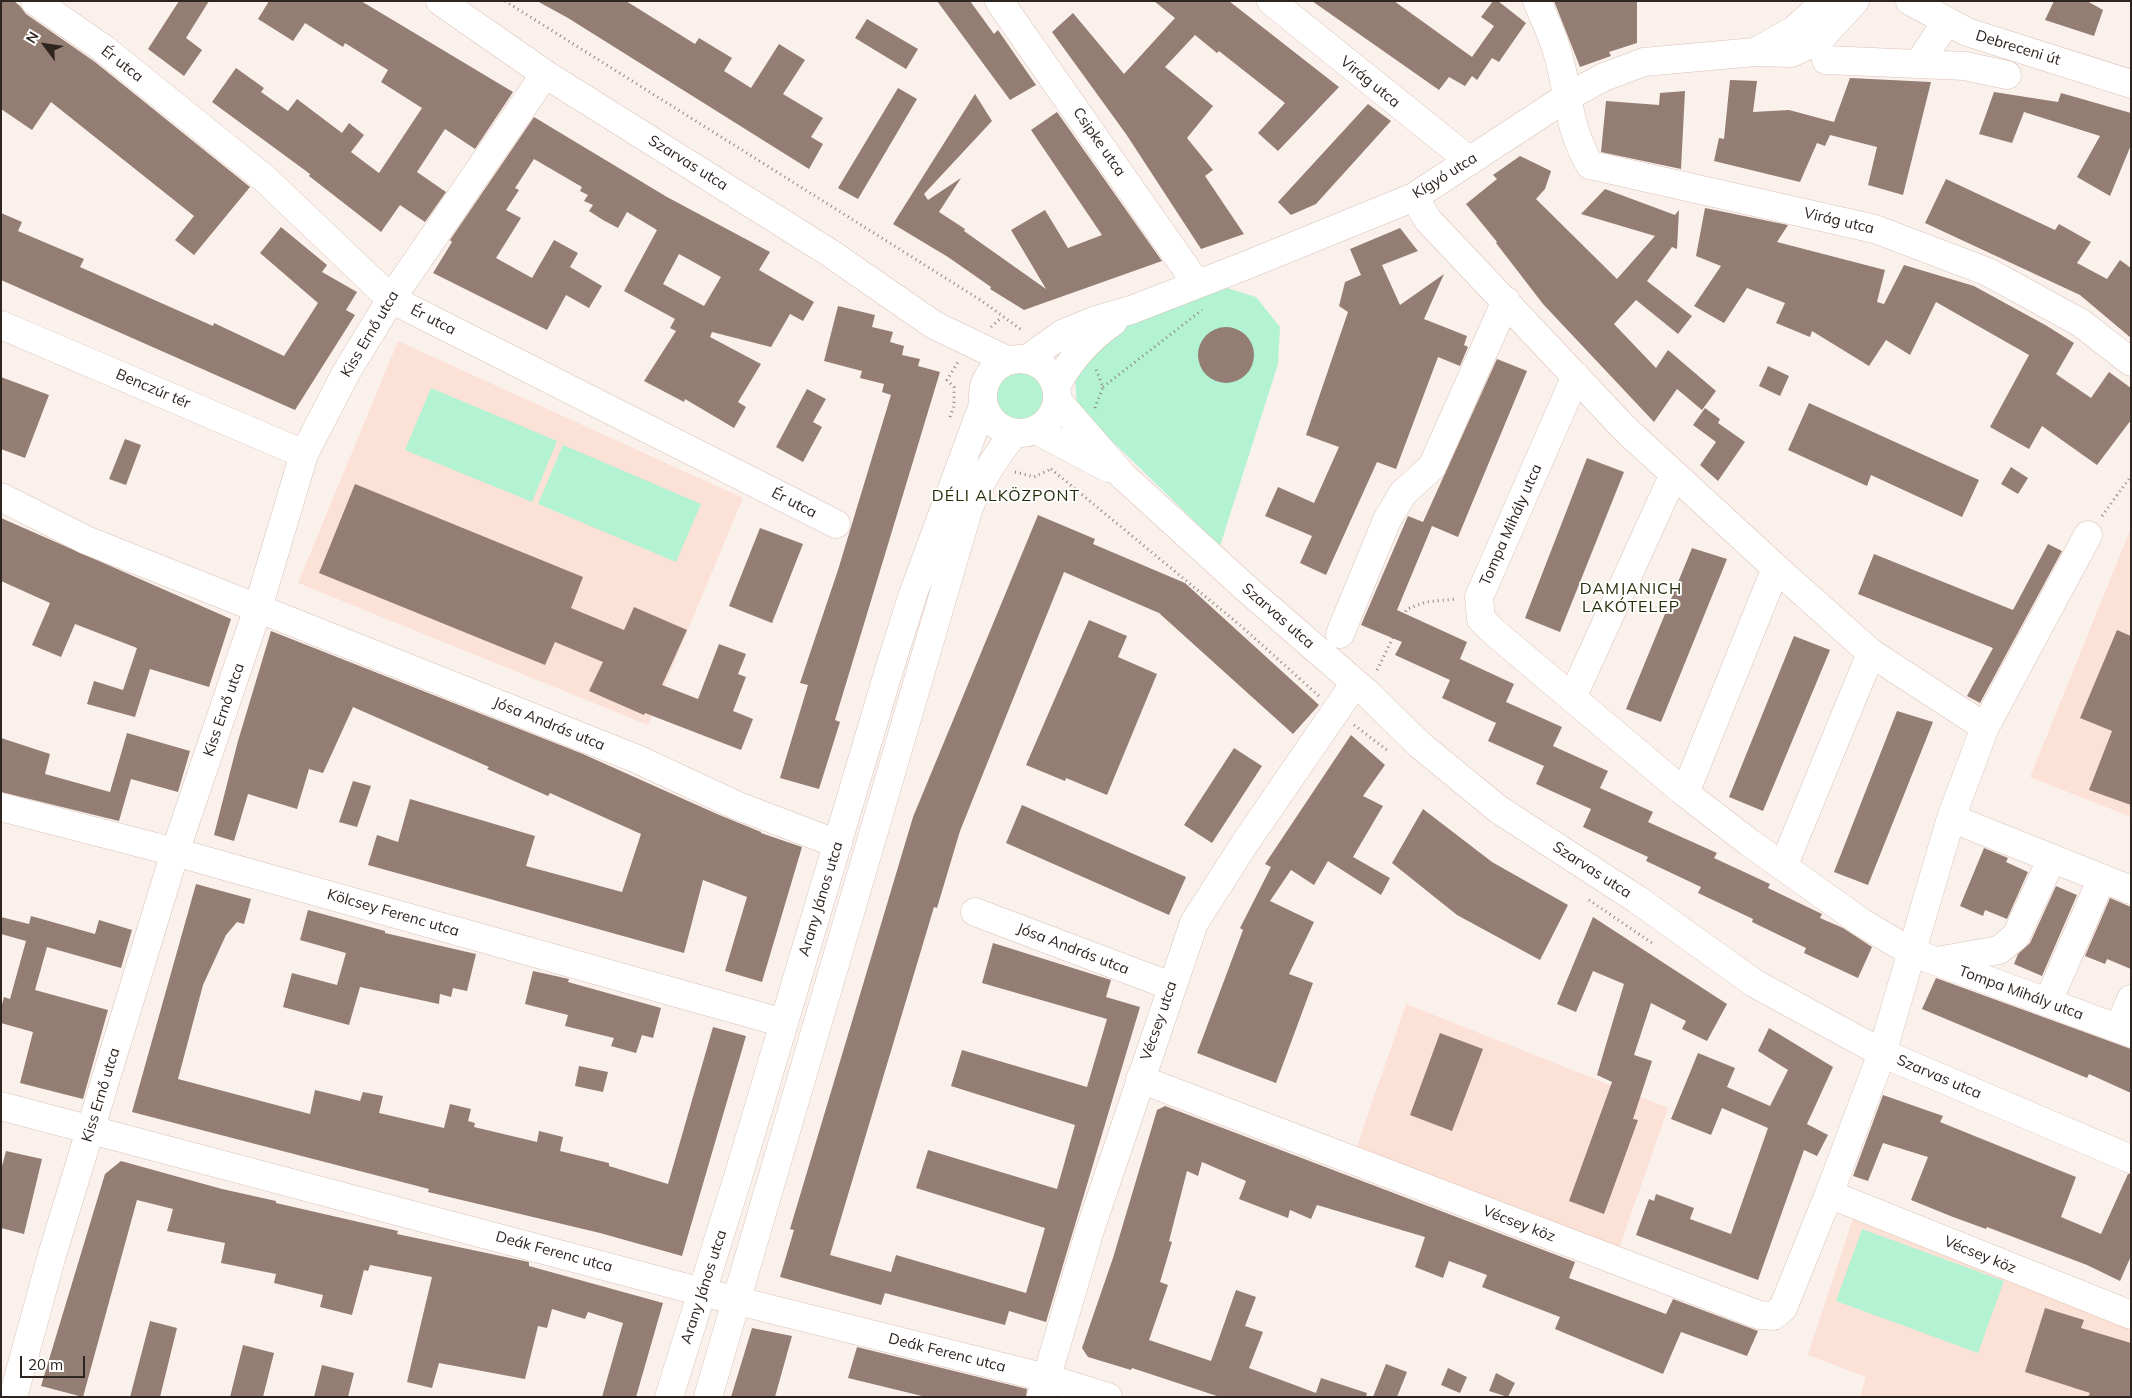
<!DOCTYPE html>
<meta charset="utf-8">
<style>
body{margin:0}
#map{position:relative;width:2132px;height:1398px;overflow:hidden;background:#fbf1ec;font-family:Mulish,sans-serif}
canvas{display:block}
.frame{position:absolute;inset:0;border:2px solid #2e2420;pointer-events:none}
.north{position:absolute;left:20px;top:20px;width:50px;height:50px;-webkit-text-stroke:4px #fff;paint-order:stroke;rotate:301deg;font-size:14px;font-weight:700;line-height:20px;text-align:center;color:#2e2420}
.north::after{content:'';display:block;margin:auto;width:18px;height:22px;background:#2e2420;clip-path:polygon(50% 0,100% 100%,50% 72%,0 100%)}
.scale{position:absolute;left:20px;top:1356px;width:65px;height:22px;box-sizing:border-box;border:2px solid #2e2420;border-top:0;padding-left:6px;font-size:15px;line-height:18px;white-space:nowrap;color:#2e2420;-webkit-text-stroke:4px #fff;paint-order:stroke}
</style>
<div id="map">
<canvas width="2132" height="1398"></canvas>
<div class="frame"></div>
<div class="north">N</div>
<div class="scale">20 m</div>
</div>
<script>
const context = document.querySelector('canvas').getContext('2d');
context.lineJoin = 'round';
function paint(path, color) {
  context.fillStyle = color;
  context.fill(path, 'evenodd');
}
function stroke(path, color, width, dash) {
  context.strokeStyle = color;
  context.lineWidth = width;
  context.lineCap = dash ? 'butt' : 'round';
  context.setLineDash(dash || []);
  context.stroke(path);
}
function label(font, color, halo, rows, align = 'center') {
  context.font = font + ' Mulish,sans-serif';
  context.lineWidth = 4;
  context.setLineDash([]);
  context.textBaseline = 'middle';
  context.strokeStyle = halo;
  context.fillStyle = color;
  for (const [text, x, y, turn = 0] of rows) {
    context.save();
    context.translate(x, y);
    context.rotate((+turn || 0) * Math.PI / 180);
    context.textAlign = isNaN(turn) ? turn : align;
    if (halo) context.strokeText(text, 0, 0);
    context.fillText(text, 0, 0);
    context.restore();
  }
}
paint(new Path2D(`
 M398,341L743,498L648,725L298,583Z
 M2131,528V817L2030,777Z
 M1406,1004L1668,1108L1615,1260L1352,1161Z
 M1857,1206L2131,1315V1397H1860L1866,1377L1808,1355Z`), '#fce1d6');
paint(new Path2D(`
 M1214,284L1256,297L1280,327L1278,364L1220,546L1077,407L1073,350Z
 M994 396a26 26 0 1 1 52 0a26 26 0 1 1-52 0Z
 M431,388L557,441L532,502L405,450Z
 M563,445L701,504L676,562L538,504Z
 M1862,1229L2004,1281L1978,1353L1836,1301Z`), '#b3f2d3');
paint(new Path2D(`
 M1,1H14L20,6L26,14L95,62L250,187L194,255L175,240L194,216L51,102L32,130L1,109Z
 M179,1H209L186,38L202,50L184,76L148,49Z
 M269,1H361L513,92L475,149L445,129L417,172L446,192L425,222L400,205L381,232L309,176L310,174L212,102L236,68L264,88L261,92L288,111L297,99L342,133L349,123L364,135L351,152L379,173L422,108L381,82L388,70L345,43L343,47L305,23L293,41L258,19Z
 M537,1H626L695,44L699,38L732,58L724,71L751,88L779,44L805,60L783,94L823,118L811,137L823,144L809,169L568,18Z
 M937,1H970L994,34L998,30L1036,85L1010,100Z
 M1154,1H1229L1339,87L1278,151L1258,133L1285,103L1219,51L1217,53L1195,35L1165,67L1213,106L1187,138L1213,170L1205,176L1244,234L1201,249L1126,134L1052,32L1073,13L1124,74L1175,18Z
 M1312,1H1394L1472,57L1494,26L1481,17L1493,1H1498L1526,23L1499,62L1492,58L1477,80L1472,76L1465,86L1449,77L1439,90Z
 M1554,1H1637V43L1609,52L1611,56L1580,67Z
 M2054,1H2087L2103,10L2094,36L2045,20Z
 M867,19L918,49L906,69L855,38Z
 M1850,78L1931,82L1903,195L1868,185L1877,147L1830,135L1825,146L1817,143L1800,182L1714,161L1719,138L1724,139L1730,80L1757,81L1753,112L1789,110L1834,122Z
 M898,88L917,99L858,199L838,188Z
 M1685,91L1681,169L1601,152L1606,101L1659,105L1660,93Z
 M1994,92L2058,102L2061,93L2131,113V145L2110,196L2077,177L2100,136L2024,112L2012,143L1979,134Z
 M975,94L992,121L924,194L928,200L961,178L939,212L965,229L964,231L1046,289L1011,230L1045,210L1068,248L1102,235L1031,130L1057,112L1162,261L1024,310L990,289L991,287L948,257L893,224Z
 M1368,104L1391,121L1316,204L1291,215L1278,202Z
 M534,117L667,197L770,252L759,270L814,302L803,321L790,314L771,347L712,332L710,337L761,364L738,402L746,407L734,428L685,399L684,402L644,381L676,331L670,328L675,319L624,291L657,230L627,212L618,228L603,220L589,211L593,205L584,201L588,195L580,191L582,187L534,159L515,188L519,190L506,210L521,218L496,258L532,278L554,240L578,253L570,267L602,286L589,308L566,295L547,330L433,273L452,242L450,240ZM679,254L721,277L704,306L663,284Z
 M1520,156L1551,171L1545,189L1536,199L1617,279L1655,236L1581,214L1605,189L1675,215L1679,210L1677,249L1672,247L1647,281L1692,316L1678,334L1636,300L1614,324L1656,368L1668,350L1716,391L1702,410L1677,389L1654,422L1543,304L1496,243L1497,242L1466,204L1497,179L1493,175Z
 M1946,179L2055,230L2059,224L2091,242L2077,263L2107,279L2120,260L2131,268V338L2080,295L1925,223Z
 M1705,208L1788,225L1777,242L1885,270L1877,302L1884,304L1904,265L1974,286L2047,326L2074,343L2056,374L2091,398L2109,372L2131,388V420L2097,465L2042,426L2029,449L1990,427L2029,355L1936,302L1910,355L1886,340L1869,366L1812,331L1810,337L1776,323L1785,303L1747,288L1724,323L1694,306L1721,266L1696,256Z
 M1,213L22,222L18,231L84,259L80,267L213,326L214,323L284,356L318,303L260,253L281,227L327,265L322,272L357,292L346,310L355,315L295,410L1,280Z
 M1400,228L1418,251L1382,265L1400,305L1444,274L1424,319L1467,336L1464,345L1468,347L1460,366L1438,357L1396,469L1377,462L1326,575L1300,563L1312,536L1265,516L1278,487L1314,503L1339,447L1306,435L1348,312L1339,306L1345,282L1361,275L1350,249Z
 M838,306L875,315L872,327L893,332L890,342L904,346L902,355L920,359L918,366L940,372L835,720L840,722L819,789L780,778L808,685L800,683L838,570L891,395L882,392L884,384L860,378L862,371L824,361Z
 M1198 355a28 28 0 1 1 56 0a28 28 0 1 1-56 0Z
 M1497,359L1527,371L1458,537L1432,526L1397,610L1467,642L1460,659L1514,684L1506,702L1562,727L1553,746L1608,771L1600,788L1653,812L1648,822L1717,853L1714,858L1770,884L1768,888L1822,914L1820,918L1843,928L1872,947L1858,978L1804,953L1806,948L1752,922L1753,919L1698,893L1701,887L1646,861L1648,857L1583,827L1591,809L1536,784L1544,766L1488,741L1496,723L1442,698L1450,680L1395,655L1402,642L1361,625L1408,516L1423,522Z
 M1768,366L1789,376L1780,396L1759,386Z
 M1,377L49,395L25,458L1,449Z
 M807,389L826,399L813,422L822,427L803,462L776,447Z
 M1809,403L1979,480L1962,517L1871,475L1867,486L1788,450Z
 M1705,408L1720,419L1718,423L1745,442L1718,481L1700,465L1716,442L1693,425Z
 M125,439L141,445L126,485L109,479Z
 M1587,458L1624,472L1560,632L1525,618Z
 M2011,467L2028,478L2018,494L2001,484Z
 M355,484L583,577L571,608L624,630L634,607L687,630L662,685L698,699L719,644L746,654L738,674L746,677L733,711L753,719L741,750L645,713L644,715L589,691L603,662L555,642L545,665L319,573Z
 M1038,515L1095,539L1093,544L1185,583L1319,705L1293,734L1159,613L1064,572L960,831L937,908L934,907L830,1255L891,1272L896,1255L1026,1293L1045,1228L916,1188L928,1150L1057,1189L1075,1125L951,1086L962,1050L1087,1087L1107,1019L982,983L993,943L1111,980L1106,997L1140,1007L1046,1322L1009,1311L1005,1325L885,1293L881,1305L780,1277L794,1230L790,1229L913,817Z
 M1,518L231,619L209,687L150,669L135,717L87,704L94,681L123,690L137,648L75,624L61,657L32,645L50,603L1,581Z
 M760,528L803,544L772,623L729,606Z
 M2048,544L2062,551L1980,703L1967,696L1993,648L1858,594L1874,554L2013,610Z
 M1692,548L1727,559L1661,722L1626,709Z
 M1089,620L1127,636L1118,657L1157,674L1107,795L1066,778L1065,781L1026,765Z
 M2117,630L2131,636V805L2089,790L2112,731L2080,718Z
 M271,631L583,754L717,814L761,832V833L802,847L762,982L725,971L747,897L703,880L684,953L368,865L377,835L398,842L410,799L535,836L526,866L622,892L641,834L550,793L548,796L487,769L489,767L353,707L323,773L309,769L297,809L248,794L234,841L214,835L238,741Z
 M1794,636L1830,650L1763,811L1729,797Z
 M1897,711L1933,722L1868,885L1834,872Z
 M127,733L190,751L178,792L131,779L119,821L1,792V738L50,754L45,774L110,792Z
 M1351,735L1385,765L1363,796L1383,806L1353,857L1390,878L1381,895L1328,861L1314,885L1291,870L1270,901L1314,922L1289,974L1313,983L1276,1083L1197,1053L1243,930L1240,928L1271,867L1265,864Z
 M1234,748L1262,766L1212,843L1184,825Z
 M353,781L371,786L357,827L339,822Z
 M1022,805L1186,877L1169,915L1006,843Z
 M1423,809L1492,862L1568,905L1540,960L1457,915L1392,863Z
 M1984,848L2008,858L2006,862L2028,872L2007,919L1985,910L1983,916L1960,906Z
 M196,884L251,899L244,924L237,922L226,935L203,985L178,1079L310,1114L315,1090L360,1101L363,1092L383,1096L379,1113L444,1128L450,1104L471,1109L468,1121L475,1123L474,1127L537,1142L539,1131L563,1137L560,1151L609,1163V1166L668,1184L713,1027L746,1036L682,1256L600,1233L428,1192L429,1189L132,1112Z
 M2056,886L2077,895L2042,976L2014,964L2018,954L2030,943Z
 M2110,898L2131,907V969L2107,959L2105,964L2085,956Z
 M308,910L385,931V933L476,954L467,991L453,988L451,997L440,994L439,1004L360,987L349,1025L283,1007L292,973L337,985L346,953L300,940Z
 M31,916L95,934L99,920L132,930L121,968L47,947L35,990L108,1010L83,1099L20,1083L33,1032L1,1023V1008L4,997L10,999L26,941L1,934V917L29,924Z
 M1593,917L1727,1004L1707,1041L1682,1029L1686,1021L1651,1003L1634,1055L1652,1061L1633,1119L1638,1120L1604,1214L1569,1201L1612,1082L1597,1075L1624,984L1593,971L1576,1012L1557,1004Z
 M533,971L569,979L568,982L661,1008L653,1038L642,1035L636,1053L611,1046L614,1038L565,1026L568,1015L525,1004Z
 M1936,978L2131,1049V1093L2089,1074L2087,1078L1922,1009Z
 M1769,1028L1833,1067L1807,1124L1828,1135L1817,1156L1804,1150L1758,1280L1636,1235L1649,1199L1654,1201L1656,1194L1694,1208L1690,1219L1731,1234L1768,1128L1722,1108L1711,1135L1671,1119L1698,1053L1735,1068L1727,1087L1770,1106L1788,1070L1758,1051Z
 M1440,1033L1483,1049L1452,1131L1410,1115Z
 M579,1066L608,1072L603,1092L575,1086Z
 M1883,1095L1943,1116L1940,1122L2076,1177L2061,1217L2101,1234L2128,1174H2131V1256L2120,1281L2087,1265L1987,1227L1986,1229L1953,1217L1911,1200L1928,1157L1883,1143L1868,1181L1853,1176Z
 M1165,1106L1575,1262L1569,1278L1666,1314L1673,1299L1758,1331L1747,1356L1681,1332L1663,1374L1555,1329L1560,1317L1482,1287L1487,1275L1449,1261L1443,1278L1415,1267L1425,1237L1317,1205L1311,1219L1290,1210L1288,1218L1239,1199L1246,1181L1202,1162L1198,1176L1187,1171L1169,1241L1172,1242L1160,1282L1168,1285L1149,1340L1211,1361L1236,1290L1256,1297L1245,1326L1263,1332L1249,1368L1316,1393L1321,1378L1367,1393L1366,1397H1220L1132,1368L1131,1370L1088,1357L1082,1348L1113,1258L1157,1110Z
 M6,1151L42,1159L24,1234L1,1228V1170Z
 M121,1161L222,1189L276,1201V1203L398,1231L397,1234L529,1262V1266L663,1303L636,1397H602L623,1323L588,1312L585,1319L552,1309L547,1328L538,1326L525,1379L439,1363L432,1388L407,1382L432,1277L370,1265L368,1271L364,1270L352,1315L320,1307L323,1295L274,1283L276,1274L221,1263L225,1243L167,1231L173,1209L137,1200L83,1397L41,1386L105,1174Z
 M2045,1308L2084,1320L2081,1328L2131,1343V1397H2088L2090,1393L2025,1372Z
 M150,1321L177,1328L160,1397H130Z
 M752,1328L792,1336L775,1397H731Z
 M243,1345L274,1353L263,1397H230Z
 M857,1347L1027,1389L1026,1397H926L848,1378Z
 M1386,1364L1407,1372L1397,1397H1373Z
 M322,1365L354,1373L348,1397H314Z
 M1448,1368L1467,1377L1460,1393L1441,1385Z
 M1496,1373L1515,1383L1508,1397L1489,1391Z`), '#947d72');
const minor = new Path2D(`
 M35,1L104,49L264,178L391,299L836,524
 M440,1L545,74L830,253L934,325L1009,361
 M999,1L1197,284
 M1271,1L1470,161
 M1537,1C1544,18 1552,34 1557,51C1570,94 1566,124 1590,165L1875,229L1988,272L2081,323L2131,362
 M1910,1L1967,32L2131,84
 M1759,50L1794,30L1826,1
 M1826,60L1965,66L2007,75
 M1919,63L1947,21
 M1414,197L1428,220L1626,430L1776,568L1871,653L1985,727
 M1,325L304,454
 M983 396a37 37 0 1 1 74 0a37 37 0 1 1-74 0Z
 M1026,360L1062,334L1096,320L1131,310L1247,265L1414,197L1567,97L1604,77L1644,62L1755,52L1791,53L1818,41L1855,1
 M1576,376L1479,597L1481,619L1494,632L1685,793L1750,843L1861,922L1911,952L2131,1033
 M1056,386C1070,360 1088,339 1113,322
 M1057,400L1123,476L1248,590L1367,693L1420,745L1498,809L1638,900L1754,983L1882,1053L2131,1159
 M1036,430L1108,468
 M1,497L86,540L637,759L738,806L838,844
 M1340,634L1387,520L1403,493L1432,467L1506,301
 M1572,698L1674,474
 M1685,793L1776,568
 M1,807L175,852L784,1023
 M1951,818L2131,890
 M1783,867L1871,653
 M975,912L1171,986
 M1937,961L1999,950L2016,936L2052,858
 M2054,988L2102,878
 M2122,1020L2131,999
 M1140,1079L1759,1315L1773,1316L1783,1308L1829,1194L1882,1053L1951,818L1985,727L2088,535
 M1,1106L702,1292L1047,1378L1108,1397
 M1829,1194L2131,1315
 M13,1397L52,1255L175,852L258,608L304,454L347,371L391,299L545,74
 M669,1397L738,1177L889,670L913,594L983,405
 M708,1397L969,507C981,479 995,457 1014,433
 M1041,1397L1090,1230L1194,923L1245,843L1355,683`);
stroke(minor, '#dac1b6', 29);
stroke(new Path2D(`
 M505,1L982,301L1023,331
 M991,327L1002,317
 M1103,387L1202,310
 M1095,408L1103,387L1096,369
 M950,417L954,406V387L947,380L958,362
 M1051,469L1241,626L1319,696
 M1015,472L1034,477L1051,469
 M2102,516L2131,476
 M1377,670L1407,609L1426,602L1456,599
 M1354,725L1387,750
 M1589,900L1652,943`), '#8d837f', 3, [1, 4]);
stroke(minor, '#fff', 28);
label('15px', '#2e2420', '#fff', [
 ["Debreceni út",2018,48,17],
 ["Ér utca",122,64,38],
 ["Virág utca",1370,82,39],
 ["Csipke utca",1099,142,55],
 ["Szarvas utca",688,163,32],
 ["Kígyó utca",1445,176,-32],
 ["Virág utca",1839,221,13],
 ["Ér utca",433,320,27],
 ["Kiss Ernő utca",370,334,-59],
 ["Benczúr tér",153,389,23],
 ["Ér utca",794,503,27],
 ["Tompa Mihály utca",1511,525,-66],
 ["Szarvas utca",1278,616,41],
 ["Kiss Ernő utca",224,710,-71],
 ["Jósa András utca",549,724,22],
 ["Szarvas utca",1592,870,33],
 ["Arany János utca",821,899,-73],
 ["Kölcsey Ferenc utca",393,913,16],
 ["Jósa András utca",1073,949,21],
 ["Tompa Mihály utca",2021,993,20],
 ["Vécsey utca",1159,1021,-71],
 ["Szarvas utca",1939,1077,23],
 ["Kiss Ernő utca",101,1095,-73],
 ["Vécsey köz",1519,1224,21],
 ["Deák Ferenc utca",554,1252,15],
 ["Vécsey köz",1980,1255,22],
 ["Arany János utca",704,1287,-72],
 ["Deák Ferenc utca",947,1353,14]
]);
context.letterSpacing = '1px';
label('16px', '#252e08', '#fff', [
 ["DÉLI ALKÖZPONT",1006,496],
 ["DAMJANICH",1631,589],
 ["LAKÓTELEP",1631,607]
]);
context.letterSpacing = '0px';
</script>
